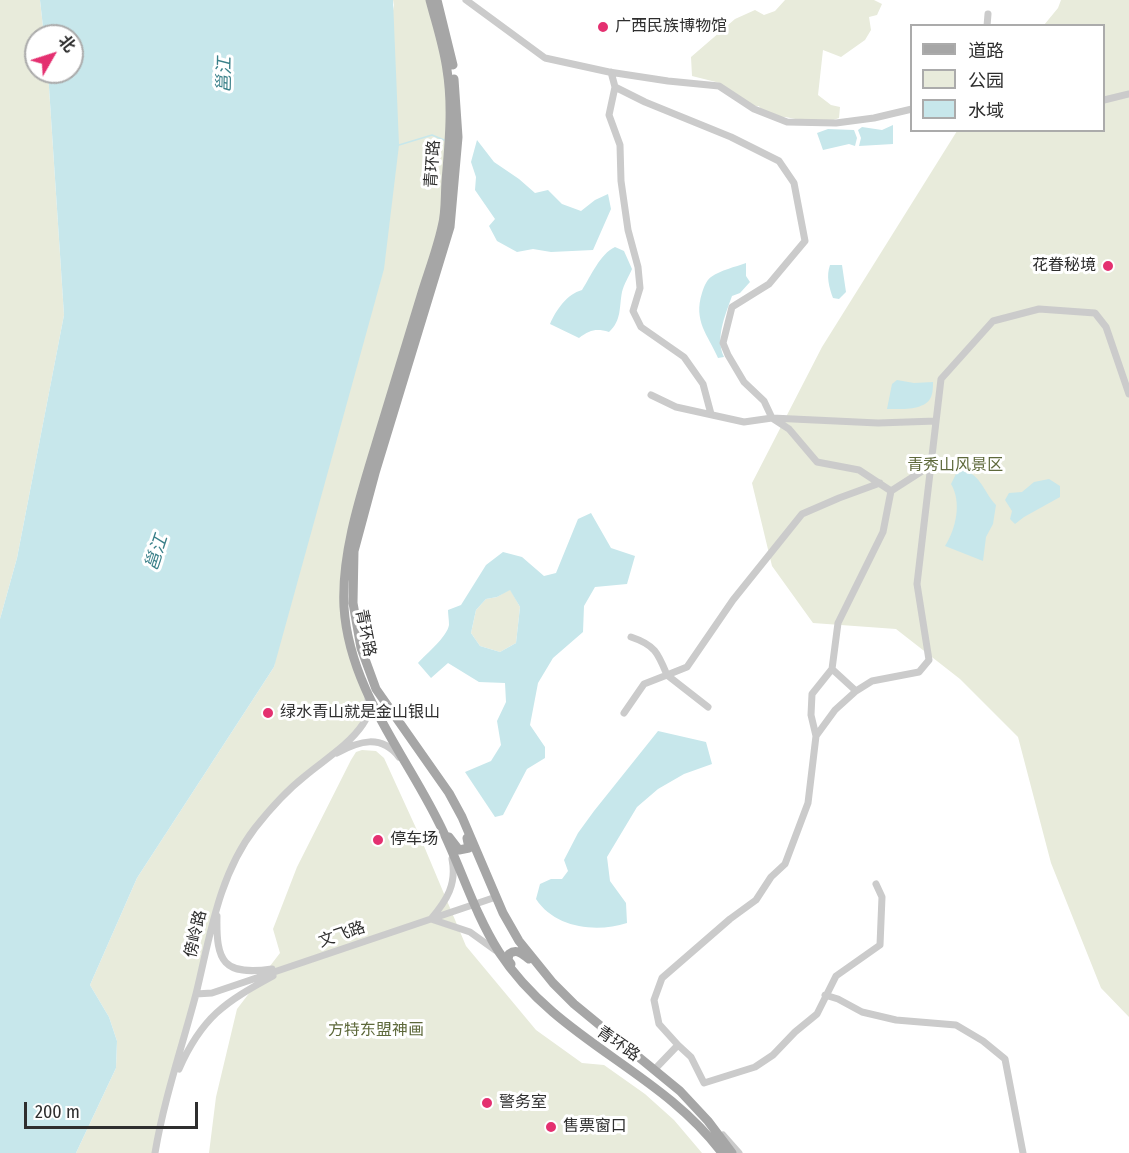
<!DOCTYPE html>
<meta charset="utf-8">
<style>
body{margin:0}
#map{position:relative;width:1129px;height:1153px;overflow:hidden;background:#fff;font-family:"Fira Sans Condensed","Noto Sans SC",sans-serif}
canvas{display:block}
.legend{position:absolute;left:910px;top:24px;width:195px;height:108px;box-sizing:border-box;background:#fff;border:2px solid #ababab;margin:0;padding:8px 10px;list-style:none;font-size:18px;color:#2e2e2e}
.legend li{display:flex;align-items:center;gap:12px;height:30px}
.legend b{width:30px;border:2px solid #ababab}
.north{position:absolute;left:24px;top:24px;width:60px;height:60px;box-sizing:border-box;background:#fff;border:2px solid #ababab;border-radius:50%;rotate:51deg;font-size:16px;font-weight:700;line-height:24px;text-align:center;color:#2e2e2e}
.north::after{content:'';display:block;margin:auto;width:21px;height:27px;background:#e43070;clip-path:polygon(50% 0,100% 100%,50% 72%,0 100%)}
.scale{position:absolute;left:24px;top:1102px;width:174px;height:27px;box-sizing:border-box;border:3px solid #2e2e2e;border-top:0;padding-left:8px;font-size:18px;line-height:21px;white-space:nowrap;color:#2e2e2e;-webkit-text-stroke:4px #fff;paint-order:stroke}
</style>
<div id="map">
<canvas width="1129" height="1153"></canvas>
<ul class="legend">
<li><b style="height:8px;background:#a6a6a6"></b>道路</li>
<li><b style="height:16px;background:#e8ebdb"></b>公园</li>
<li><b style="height:16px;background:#c7e7eb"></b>水域</li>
</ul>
<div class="north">北</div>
<div class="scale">200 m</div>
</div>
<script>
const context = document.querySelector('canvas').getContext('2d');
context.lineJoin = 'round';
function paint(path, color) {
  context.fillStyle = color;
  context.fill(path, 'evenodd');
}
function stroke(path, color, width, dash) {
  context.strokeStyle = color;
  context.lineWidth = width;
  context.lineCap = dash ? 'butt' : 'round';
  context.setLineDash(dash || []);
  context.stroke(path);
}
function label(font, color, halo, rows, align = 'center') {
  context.font = font + ' "Fira Sans Condensed","Noto Sans SC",sans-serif';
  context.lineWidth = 6;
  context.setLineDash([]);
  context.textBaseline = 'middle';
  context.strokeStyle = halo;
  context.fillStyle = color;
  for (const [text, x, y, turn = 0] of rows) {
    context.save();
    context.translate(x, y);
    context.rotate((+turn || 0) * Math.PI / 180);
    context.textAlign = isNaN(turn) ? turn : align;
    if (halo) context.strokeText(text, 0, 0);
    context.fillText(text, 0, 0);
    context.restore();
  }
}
paint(new Path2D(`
 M0,0H40L44,36H36V72H48L64,315L17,558L0,619Z
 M393,0H430L448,71L443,225L368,471L344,604L368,694L364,723L264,816L225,883L155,1153H76L116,1068L117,1041L109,1017L90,985L137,878L274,667L394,5Z
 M785,0H874L882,4L877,15L869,17L871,30L865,40L841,57L823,50L818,95L831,105L840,107L839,118L822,124L785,117L764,116L759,106L749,107L720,83L692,76L691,57L735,19L755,10L764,15L775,11Z
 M1061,0H1129V1017L1101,988L1051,863L1018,737L960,679L896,629L813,623L772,566L752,483L822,347L957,131L1104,130V26L1044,25L1058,8Z
 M510,589L520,607L516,643L500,652L480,646L471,633L476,610L486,599L497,597Z
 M362,750L376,751L384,758L421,839L466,946L536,1030L582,1063L604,1065L645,1094L674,1120L702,1153H209L216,1097L237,1009L280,953L273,929L297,867L351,760L356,752Z`), '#e8ebdb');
paint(new Path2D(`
 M40,0H393L399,145L384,269L274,667L137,878L90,985L109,1017L117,1041L116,1068L76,1153H0V619L17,558L64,315L48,72H72V36H44Z
 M893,125V144L859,146L861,138L858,130L862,127L882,130Z
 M828,129L854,130L857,138L855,146L849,144L823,150L817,133Z
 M477,140L494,162L519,179L535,193L548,190L562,204L581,211L595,200L608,194L611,209L593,250L551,252L533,249L517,252L497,241L489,226L495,219L475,190L476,177L471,162Z
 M615,247L624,251L632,269C629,276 624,284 622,292C619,307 622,320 609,332C596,328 590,330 579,338L550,324C556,310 567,294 582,290C591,276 600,254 615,247Z
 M746,263V276L750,282L740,293L732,296C725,316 715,338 724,357L718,358C708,335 693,321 702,293C704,287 706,281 711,277C721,270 735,267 746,263Z
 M830,265H842L846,292L839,299L833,298C829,287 826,276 830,265Z
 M897,380L914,383L933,382C933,386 933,393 931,397C925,411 900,409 887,409L892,384Z
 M958,470C980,470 983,492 996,505L993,524L986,537L983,561L945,546C956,529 962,502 951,484Z
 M1049,479L1060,486V497L1024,517L1015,524L1010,519L1012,511L1005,500L1009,493L1022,492L1034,482Z
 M591,513L611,548L635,556L627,584L595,587L584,606L583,632L553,658L538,683L530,725L545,747V758L527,769L503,815L495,817L465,772L491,761L501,745L497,721L506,702L505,683L479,682L448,663L431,678L418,663C427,653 447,637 449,625C449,620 448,614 448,610L461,605L486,565L503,552L522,557L544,576L556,573L578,519ZM510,590L520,607L516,643L500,652L480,646L471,633L476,610L486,599L497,597Z
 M658,731L706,742L712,764L684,774L658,789L637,807L607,857L610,881L626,903L627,923C596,933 555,928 536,899L540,884L551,879H562L568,871L564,860L578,833L594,811Z`), '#c7e7eb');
stroke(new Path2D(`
 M399,145L432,135L444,140`), '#c7e7eb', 1.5);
stroke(new Path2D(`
 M466,0L545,58L609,72L668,81L719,86L754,109L787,122L836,123L874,118L912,109
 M987,26L988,14
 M611,72L615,87L645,102L731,137L779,161L794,183L805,241L769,284L732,307L723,343L728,355L744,382L764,401L772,418L878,423L936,421
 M615,87L609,115L620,145L621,181L628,230L638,267L640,288L633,311L641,327L684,357L703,384L711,414
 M1104,100L1129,94
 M651,395L676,407L744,422L772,418L789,429L817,462L859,470L891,491
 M832,669L856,691
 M708,707L667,675L687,667L733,600L802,514L839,498L880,483
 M624,713L644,684L667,675C658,653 655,645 631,637
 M816,736L811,715L812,694L832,669L838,623L883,532L891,491L930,466
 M337,753C359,741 381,734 399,757
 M217,916C216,962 223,976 272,969
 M431,919L470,932L495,950
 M431,919C447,900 457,884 452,859
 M196,994L212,993L496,897
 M825,995L838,999L862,1012L896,1020L956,1025L983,1041L1005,1059L1023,1153
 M678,1045L659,1024L654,1000L662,978L730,919L756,900L771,877L785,864L808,803L816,736L835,710L856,691L872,681L919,672L929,660L917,584L941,379L993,321L1039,309L1095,313L1106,327L1129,394
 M179,1069C202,1017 225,1002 273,976
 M654,1070L678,1045L691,1057L704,1083L755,1067L773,1055L795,1032L817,1014L836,976L880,945L882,897L876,884
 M723,1135L739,1153
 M155,1153C164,1099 182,1047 196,994C210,937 218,876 255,828C270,809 286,791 305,776C324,760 349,745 363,724C368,717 369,707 368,698`), '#cbcbcb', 7);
stroke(new Path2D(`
 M430,0C436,23 444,47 447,70C453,106 449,145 446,181C445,196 446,213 442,227C437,250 428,273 421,296C407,342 393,388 379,434C363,488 341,551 344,607C349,688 404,752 438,821C460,864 473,911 499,952C557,1041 660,1070 722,1153
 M437,0L453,65
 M454,79L458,137L450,227L375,473L354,551L353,603L361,648L376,689L449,793L462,817L503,913L519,941L553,983L574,1004L680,1091L708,1121L732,1153
 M449,837L459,850L469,848L467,838
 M511,964L508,960L509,954C517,948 522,954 529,959`), '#a6a6a6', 9);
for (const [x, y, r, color] of [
 [603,27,6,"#e43070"],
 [1108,266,6,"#e43070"],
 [268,713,6,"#e43070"],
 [378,840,6,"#e43070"],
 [487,1103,6,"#e43070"],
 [551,1127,6,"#e43070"]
]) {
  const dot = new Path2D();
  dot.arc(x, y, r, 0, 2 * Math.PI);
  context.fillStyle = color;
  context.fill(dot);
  stroke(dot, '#fff', 2);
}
label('16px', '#2e2e2e', '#fff', [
 ["广西民族博物馆",615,27],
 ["花眷秘境",1096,266,"right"],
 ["绿水青山就是金山银山",280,713],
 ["停车场",390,840],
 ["警务室",499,1103],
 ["售票窗口",563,1127]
], 'left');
label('16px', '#2e2e2e', '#fff', [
 ["青环路",433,164,-86],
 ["青环路",365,633,79],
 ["傍岭路",196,934,-77],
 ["文飞路",342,935,-19],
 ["青环路",618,1044,35]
]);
label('16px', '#5e693b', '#fff', [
 ["青秀山风景区",955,466],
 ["方特东盟神画",376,1031]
]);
label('italic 18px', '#3a8089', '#fff', [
 ["邕江",225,75,-89],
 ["邕江",157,553,-72]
]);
</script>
